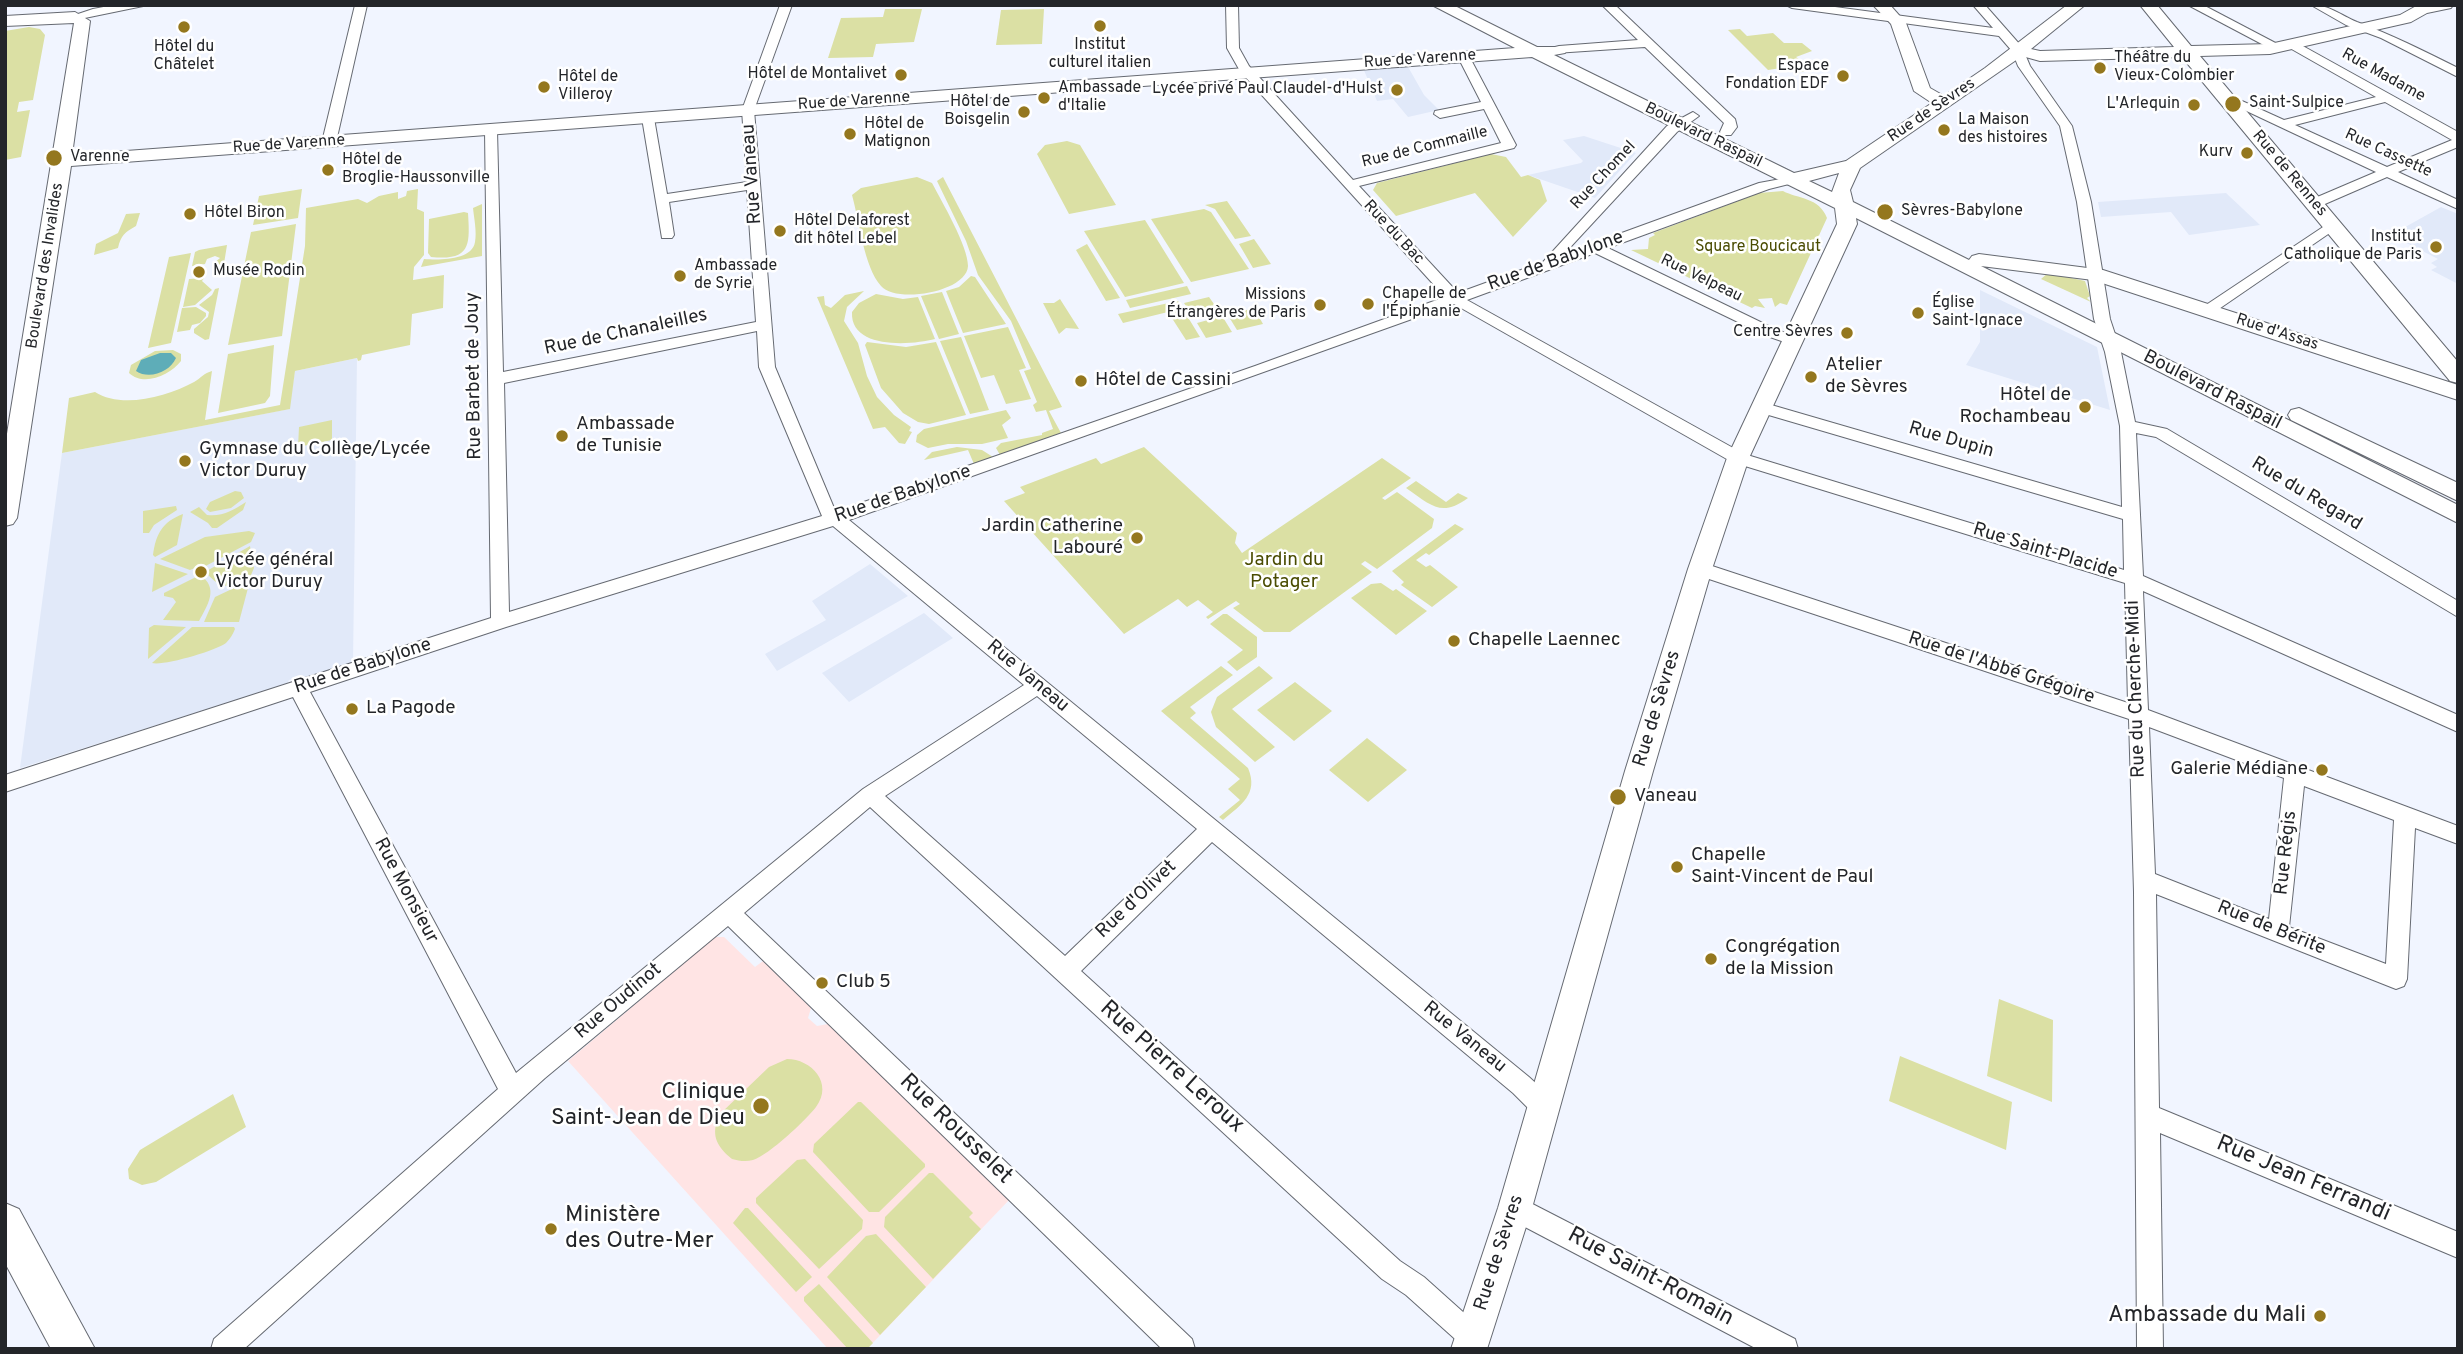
<!DOCTYPE html>
<meta charset="utf-8">
<style>
body{margin:0}
#map{position:relative;width:2463px;height:1354px;overflow:hidden;background:#f1f5ff;font-family:Overpass,sans-serif}
canvas{display:block}
.frame{position:absolute;inset:0;border:7px solid #232529;pointer-events:none}
</style>
<div id="map">
<canvas width="2463" height="1354"></canvas>
<div class="frame"></div>
</div>
<script>
const context = document.querySelector('canvas').getContext('2d');
context.lineJoin = 'round';
function paint(path, color) {
  context.fillStyle = color;
  context.fill(path, 'evenodd');
}
function stroke(path, color, width, dash) {
  context.strokeStyle = color;
  context.lineWidth = width;
  context.lineCap = dash ? 'butt' : 'round';
  context.setLineDash(dash || []);
  context.stroke(path);
}
function label(font, color, halo, rows, align = 'center') {
  context.font = font + ' Overpass,sans-serif';
  context.lineWidth = 5;
  context.setLineDash([]);
  context.textBaseline = 'middle';
  context.strokeStyle = halo;
  context.fillStyle = color;
  for (const [text, x, y, turn = 0] of rows) {
    context.save();
    context.translate(x, y);
    context.rotate((+turn || 0) * Math.PI / 180);
    context.textAlign = isNaN(turn) ? turn : align;
    if (halo) context.strokeText(text, 0, 0);
    context.fillText(text, 0, 0);
    context.restore();
  }
}
paint(new Path2D(`
 M1407,65L1424,95L1439,110L1408,117L1393,99L1377,101L1363,68Z
 M1584,136L1636,153L1595,198L1528,175L1581,163L1583,161L1563,140Z
 M2226,193L2260,225L2189,235L2171,212L2101,217L2098,202Z
 M2441,207L2458,214V284L2431,270L2437,267L2431,263L2438,259L2391,235Z
 M1980,290L2097,347L2110,410L1966,365L1980,342Z
 M357,358L353,663L304,679L302,676L289,680L287,684L20,768L62,453L289,409L295,371Z
 M870,564L908,596L777,671L765,654L826,620L812,601Z
 M924,613L953,638L849,702L822,673Z`), '#e1e9f9');
paint(new Path2D(`
 M715,937H724L755,967L763,961L811,1008L808,1018L817,1026L828,1024L1009,1200L867,1349H828L568,1061Z`), '#ffe4e4');
paint(new Path2D(`
 M885,9H922L914,42L876,44L873,57L828,58L841,18L883,17Z
 M1044,9L1042,44L996,45L1001,10Z
 M29,27L40,29L45,35L33,100L19,102L17,112L30,110L21,157L5,160V31Z
 M1740,29L1747,36L1773,33L1784,43H1802L1812,51L1796,57L1812,69L1797,73L1788,67L1768,70L1728,30Z
 M1067,141L1080,145L1116,205L1069,214L1037,154L1045,145Z
 M1491,154L1506,157L1521,177L1528,175L1540,180L1547,201L1513,237L1475,193L1396,216L1373,190L1377,183Z
 M917,177L932,183C942,202 968,246 968,266C967,292 896,304 881,286C864,267 859,220 852,195L861,188Z
 M943,177L1062,407L1049,411L1061,433L1000,455L996,448L1001,443L1042,435V433L1053,429L1046,410L1036,412L1033,405L1037,402L1024,371L1031,369L1011,321L978,275L966,241L937,181Z
 M302,189L298,218L253,225L259,196Z
 M418,189L417,209L424,212V255L414,267L413,280L444,275L443,308L412,314L410,345L362,355L361,360L358,361L357,358L295,371L290,409L62,453L69,398L95,392C121,409 167,397 194,382C201,378 204,373 212,371L205,420L280,405L305,246L306,208L358,199L367,203L379,196L398,192V199L406,196L407,191Z
 M1783,191C1798,199 1819,197 1827,218L1787,305L1780,303L1775,307L1772,298L1758,299L1765,308L1755,306L1752,308L1631,250L1648,249L1649,238L1655,235L1653,233L1759,193Z
 M1227,201L1251,236L1235,239L1215,209L1205,205Z
 M482,204V256L421,267L424,259C438,260 472,261 475,242C477,232 474,218 473,208Z
 M1204,209L1211,212L1249,269L1191,282L1151,219Z
 M464,212L468,213C470,245 471,261 431,257L428,253L429,219Z
 M140,213L136,226C125,232 121,235 118,248L94,255L96,244L118,233L126,214Z
 M1145,220L1184,283L1125,297L1084,231Z
 M296,224L282,336L228,345L251,232Z
 M1254,239L1271,264L1253,268L1239,244Z
 M1087,244L1120,298L1106,301L1076,250Z
 M227,245L223,270L215,272L214,263L220,258L215,256L207,259L205,264L192,266L195,252L199,250Z
 M191,253L171,343L148,348L169,257Z
 M2048,273L2085,281L2090,296L2087,298L2091,302L2041,279Z
 M971,276L975,277L1006,324L963,333L946,291L959,287Z
 M204,278L202,281L212,290L195,305L183,307L189,279Z
 M1187,286L1191,294L1130,308L1126,300Z
 M219,288L209,339L205,340L194,333V329L208,317L209,312L199,305L212,295L215,289Z
 M864,291L847,307L844,321L858,343L867,376L877,397L894,415L911,427L909,431L912,432L905,444L899,443L885,427L873,429L817,297L824,296L825,305L831,308L845,295Z
 M942,292L959,334L939,339L921,296Z
 M876,294L903,299L918,297L935,339C912,345 850,350 852,312L859,303Z
 M1209,297L1219,311L1194,318L1184,303Z
 M1060,299L1079,329L1066,328L1059,334L1043,303H1054Z
 M1178,301L1200,337L1186,340L1168,312L1123,323L1118,314Z
 M196,307L206,313V316L200,323L192,325L190,330L177,332L182,308Z
 M1254,308L1263,324L1237,330L1229,317L1231,314Z
 M1219,317L1224,319L1232,332L1206,338L1197,323Z
 M1008,327L1026,368L1019,370L1031,399L1006,404L994,375L981,378L964,336Z
 M961,337L989,410L970,414L940,341Z
 M867,342L906,347L936,342L966,415L929,424L918,422L903,413L881,388L865,345Z
 M274,345L270,396L265,403L218,413L228,354Z
 M173,350L181,354V361C170,375 144,387 129,373L131,365L155,351Z
 M1006,410L1011,418L1002,425L1008,438L982,444H948L928,448L916,442L917,435L924,429Z
 M332,420V440L298,447L299,427Z
 M957,447L982,450L993,457L974,464L968,450L924,460L932,452Z
 M1144,447L1237,533L1235,543L1242,553L1382,458L1411,478L1382,498L1385,500L1397,492L1434,519L1432,528L1377,569L1365,561L1361,564L1372,572L1290,632H1264L1233,608L1240,604L1236,601L1208,619L1206,617L1213,612L1198,600L1187,607L1178,599L1124,634L1004,501L1025,493L1020,487L1096,458L1101,464Z
 M1416,481L1446,502L1458,493L1468,498C1441,518 1431,505 1406,488Z
 M235,491L241,492L244,498L231,508L210,512L206,509L210,502Z
 M246,502L243,510L217,528H212L208,523L190,512L199,507L207,515C222,517 234,510 246,502Z
 M176,506L177,510L154,525L149,533H143V511Z
 M183,514L177,545L155,557L153,555C156,534 162,522 183,514Z
 M1455,524L1464,529L1429,555L1426,553L1416,560L1426,567L1430,565L1458,587L1432,607L1401,585L1404,582L1392,571Z
 M249,531L255,533L251,542L198,570L195,568L190,570L160,559L205,537Z
 M250,546L254,568L248,582C223,587 223,590 205,572Z
 M155,563L188,574L152,592Z
 M200,575C219,588 208,604 199,621L163,620L176,602L173,598L164,596V593Z
 M1381,583L1393,591L1396,589L1427,611L1396,635L1351,598L1371,584Z
 M234,588H248L239,622H204L215,597Z
 M1223,614H1227L1257,637V657L1237,671L1227,662L1243,650L1210,624Z
 M154,625L186,627L148,659L149,628Z
 M192,627H234L235,629C233,634 230,639 226,643C215,651 164,666 152,663Z
 M1221,666L1233,675L1190,707L1196,713L1190,718L1248,768C1259,794 1241,805 1223,820L1219,817L1240,800L1228,789L1240,779L1161,711Z
 M1259,666L1273,678L1232,709L1275,747L1255,762L1216,727L1211,712L1217,697Z
 M1295,682L1332,711L1294,741L1257,710Z
 M1367,738L1407,770L1368,802L1329,770Z
 M1999,999L2053,1020L2052,1102L1987,1076Z
 M1900,1056L2012,1102L2006,1150L1889,1101Z
 M787,1059C811,1059 834,1083 816,1107C806,1120 769,1155 753,1160C746,1162 739,1161 732,1159C716,1146 710,1134 720,1114L769,1067Z
 M233,1094L246,1127L156,1182L142,1185L129,1179L128,1169L140,1150Z
 M858,1102H861L925,1164V1167L879,1212H869L813,1152L814,1144Z
 M805,1159L863,1220L862,1229L819,1269L756,1203V1198L797,1160Z
 M929,1173H933L973,1213L969,1217L981,1229L933,1279L884,1227L885,1217Z
 M745,1208H748L812,1277L796,1292L733,1223Z
 M876,1234L926,1287L880,1335L827,1277L866,1236Z
 M819,1284L873,1343L867,1349H848L804,1301V1297Z`), '#dbe0a4');
paint(new Path2D(`
 M160,353H171L176,358C170,372 149,380 136,371L141,360Z`), '#5eadb8');
const street = new Path2D(`
 M114,5H148L75,20L69,17L93,9Z
 M355,5H367L336,142L329,146L322,142Z
 M780,5H792L754,110L775,367L834,508L838,511L1255,366L1445,297L1240,71L1227,48L1226,5H1238L1239,48L1249,66L1353,180L1501,143L1484,109L1440,118L1434,114L1435,111L1481,102L1458,57L1468,54L1516,145L1514,148L1359,186L1458,293L1543,262L1667,126L1693,112L1699,116L1677,132L1564,254L1759,183L1797,176V182L1769,189L1608,248L1777,330L1798,337L1801,340L1798,343L1793,345L1767,336L1595,253L1467,300L1744,454L2124,570L2123,519L1755,411L1753,407L1761,402L2122,507L2120,426L2105,352L2094,319L2077,202L2060,126L2018,66L2012,51L1999,36L1792,8L1786,5H1820L1993,28L1973,5H1985L2022,47L2030,66L2072,126L2091,202L2110,319L2121,352L2135,422L2167,429L2458,601V617L2156,437L2136,433L2143,576L2458,715V732L2143,591L2148,710L2458,826V844L2415,828L2407,979L2404,986L2396,989L2156,894L2159,1108L2458,1232V1258L2160,1133L2163,1349H2137L2134,892L2129,719L1694,574L1691,569L1694,564H1706L2128,703L2125,583L1732,462L1454,304L849,520L1529,1077L1553,1099L1556,1107L1553,1115L1544,1119L1535,1115L1513,1093L1212,842L1081,971L1400,1261L1424,1277L1482,1329L1486,1338L1482,1347H1464L1406,1295L1382,1279L870,807L744,913L1192,1339L1195,1349H1162L728,926L545,1078L244,1349H211L214,1339L498,1089L293,697L5,792V775L491,618L485,130L491,126L497,130L503,372L756,322L747,190L669,202L674,235L672,238H662L642,118L648,114L654,118L667,194L747,182L742,110ZM757,331L759,367L822,516L509,612L504,383ZM833,526L1024,685L863,789L516,1073L310,692L506,627ZM1037,696L1197,829L1065,956L885,796ZM2149,727L2284,778L2269,919L2155,874ZM2304,786L2394,820L2386,964L2289,927Z
 M1602,5H1615L1735,119L1737,127L1731,135H1721L1720,132L1724,123L1645,47L1555,53V47L1559,46L1638,40Z
 M2188,5H2203L2285,48L2275,51Z
 M2311,5C2330,5 2340,15 2357,22C2392,35 2424,51 2458,68V77L2381,38L2346,25Z
 M2292,40L2458,132V147L2398,172L2458,200V209L2387,177L2318,207H2308V201L2376,172L2221,99L2227,95L2231,96L2284,120L2376,97L2288,47L2286,44ZM2385,102L2452,140L2387,167L2295,125Z
 M2332,221L2337,222V228L2213,313H2203L2200,310L2203,307Z
 M1515,1195L1795,1339L1798,1349H1757L1506,1217L1502,1208L1506,1199Z`);
const secondary = new Path2D(`
 M1432,5H1453L1537,47H1565L1567,50L1565,53L1554,55L1794,173L1846,161L1932,103L1914,91L1891,24L1873,5H1890L1906,23L1930,88L1944,96L1985,68L2067,5H2085L2031,49L2040,51L2174,47L2140,5H2157L2191,46L2270,44L2400,15L2418,5H2453L2451,8L2427,13L2411,22L2270,54L2200,56L2458,362V383L2450,381L2182,57L2040,61L2022,56L1860,168L1850,190L1853,202L1969,260L1972,256L1979,254L2103,270L2458,385V400L2093,280L1981,266L2458,505V523L1856,218L1857,224L1749,458L1712,569L1653,771L1532,1208L1487,1349H1451L1498,1208L1625,771L1688,569L1727,458L1837,224L1835,208L1532,57L71,166L17,518L13,524L5,526V446L74,23L5,26V16L75,12L90,21L72,155L1515,48ZM1839,173L1832,192L1809,181Z
 M2299,408L2458,483V501L2291,420L2288,415L2291,410Z`);
const primary = new Path2D(`
 M5,1203L19,1209L95,1349H51L5,1263Z`);
stroke(street, '#666a72', 2);
stroke(secondary, '#666a72', 2);
stroke(primary, '#666a72', 2);
paint(street, '#fff');
paint(secondary, '#fff');
paint(primary, '#fff');
for (const [x, y, r, color] of [
 [1100,26,7,"#94771e"],
 [184,27,7,"#94771e"],
 [2100,68,7,"#94771e"],
 [901,75,7,"#94771e"],
 [1843,76,7,"#94771e"],
 [544,87,7,"#94771e"],
 [1397,90,7,"#94771e"],
 [1044,98,7,"#94771e"],
 [2233,104,9,"#94771e"],
 [2194,105,7,"#94771e"],
 [1024,112,7,"#94771e"],
 [1944,130,7,"#94771e"],
 [850,134,7,"#94771e"],
 [2247,153,7,"#94771e"],
 [54,158,9,"#94771e"],
 [328,170,7,"#94771e"],
 [1885,212,9,"#94771e"],
 [190,214,7,"#94771e"],
 [780,231,7,"#94771e"],
 [2436,247,7,"#94771e"],
 [199,272,7,"#94771e"],
 [680,276,7,"#94771e"],
 [1368,304,7,"#94771e"],
 [1320,305,7,"#94771e"],
 [1918,313,7,"#94771e"],
 [1847,333,7,"#94771e"],
 [1811,377,7,"#94771e"],
 [1081,381,7,"#94771e"],
 [2085,407,7,"#94771e"],
 [562,436,7,"#94771e"],
 [185,461,7,"#94771e"],
 [1137,538,7,"#94771e"],
 [201,572,7,"#94771e"],
 [1454,641,7,"#94771e"],
 [352,709,7,"#94771e"],
 [2322,770,7,"#94771e"],
 [1618,797,9,"#94771e"],
 [1677,867,7,"#94771e"],
 [1711,959,7,"#94771e"],
 [822,983,7,"#94771e"],
 [761,1106,9,"#94771e"],
 [551,1229,7,"#94771e"],
 [2320,1316,7,"#94771e"]
]) {
  const dot = new Path2D();
  dot.arc(x, y, r, 0, 2 * Math.PI);
  context.fillStyle = color;
  context.fill(dot);
  stroke(dot, '#fff', 2.5);
}
label('16px', '#232529', '#fff', [
 ["Institut",1100,46,"center"],
 ["culturel italien",1100,64,"center"],
 ["Hôtel du",184,48,"center"],
 ["Châtelet",184,66,"center"],
 ["Théâtre du",2114,59],
 ["Vieux-Colombier",2114,77],
 ["Espace",1829,67,"right"],
 ["Fondation EDF",1829,85,"right"],
 ["Hôtel de Montalivet",887,75,"right"],
 ["Hôtel de",558,78],
 ["Villeroy",558,96],
 ["Ambassade",1058,89],
 ["d'Italie",1058,107],
 ["Lycée privé Paul Claudel-d'Hulst",1383,90,"right"],
 ["Hôtel de",1010,103,"right"],
 ["Boisgelin",1010,121,"right"],
 ["Saint-Sulpice",2249,104],
 ["L'Arlequin",2180,105,"right"],
 ["La Maison",1958,121],
 ["des histoires",1958,139],
 ["Hôtel de",864,125],
 ["Matignon",864,143],
 ["Kurv",2233,153,"right"],
 ["Varenne",70,158],
 ["Hôtel de",342,161],
 ["Broglie-Haussonville",342,179],
 ["Sèvres-Babylone",1901,212],
 ["Hôtel Biron",204,214],
 ["Hôtel Delaforest",794,222],
 ["dit hôtel Lebel",794,240],
 ["Institut",2422,238,"right"],
 ["Catholique de Paris",2422,256,"right"],
 ["Ambassade",694,267],
 ["de Syrie",694,285],
 ["Musée Rodin",213,272],
 ["Chapelle de",1382,295],
 ["l'Épiphanie",1382,313],
 ["Missions",1306,296,"right"],
 ["Étrangères de Paris",1306,314,"right"],
 ["Église",1932,304],
 ["Saint-Ignace",1932,322],
 ["Centre Sèvres",1833,333,"right"]
], 'left');
label('16px', '#232529', '#fff', [
 ["Rue de Varenne",1420,60,-4],
 ["Rue Madame",2383,76,29],
 ["Rue de Varenne",854,102,-4],
 ["Rue de Sèvres",1932,111,-34],
 ["Boulevard Raspail",1703,136,26],
 ["Rue de Varenne",289,145,-4],
 ["Rue de Commaille",1425,148,-14],
 ["Rue Cassette",2388,154,25],
 ["Rue de Rennes",2289,174,50],
 ["Rue Chomel",1604,176,-47],
 ["Rue du Bac",1393,233,47],
 ["Boulevard des Invalides",46,266,-81],
 ["Rue Velpeau",1701,279,26],
 ["Rue d'Assas",2277,333,18]
]);
label('16px', '#4a4c02', '#fff', [
 ["Square Boucicaut",1758,248]
]);
label('19px', '#232529', '#fff', [
 ["Rue Vaneau",753,174,-94],
 ["Rue de Babylone",1556,262,-20],
 ["Rue de Chanaleilles",626,333,-12],
 ["Rue Barbet de Jouy",475,376,-91],
 ["Boulevard Raspail",2212,391,27],
 ["Rue Dupin",1951,441,16],
 ["Rue de Babylone",903,495,-19],
 ["Rue du Regard",2306,495,31],
 ["Rue Saint-Placide",2045,552,17],
 ["Rue de Babylone",363,667,-18],
 ["Rue de l'Abbé Grégoire",2001,669,18],
 ["Rue Vaneau",1027,677,40],
 ["Rue du Cherche-Midi",2137,689,-92],
 ["Rue de Sèvres",1658,709,-73],
 ["Rue Régis",2287,853,-84],
 ["Rue Monsieur",405,891,62],
 ["Rue d'Olivet",1137,900,-44],
 ["Rue de Bérite",2271,929,22],
 ["Rue Oudinot",619,1002,-40],
 ["Rue Vaneau",1464,1038,39],
 ["Rue de Sèvres",1500,1253,-72]
]);
label('19px', '#232529', '#fff', [
 ["Atelier",1825,366],
 ["de Sèvres",1825,388],
 ["Hôtel de Cassini",1095,381],
 ["Hôtel de",2071,396,"right"],
 ["Rochambeau",2071,418,"right"],
 ["Ambassade",576,425],
 ["de Tunisie",576,447],
 ["Gymnase du Collège/Lycée",199,450],
 ["Victor Duruy",199,472],
 ["Jardin Catherine",1123,527,"right"],
 ["Labouré",1123,549,"right"],
 ["Lycée général",215,561],
 ["Victor Duruy",215,583],
 ["Chapelle Laennec",1468,641],
 ["La Pagode",366,709],
 ["Galerie Médiane",2308,770,"right"],
 ["Vaneau",1634,797],
 ["Chapelle",1691,856],
 ["Saint-Vincent de Paul",1691,878],
 ["Congrégation",1725,948],
 ["de la Mission",1725,970],
 ["Club 5",836,983]
], 'left');
label('19px', '#4a4c02', '#fff', [
 ["Jardin du",1284,561],
 ["Potager",1284,583]
]);
label('23px', '#232529', '#fff', [
 ["Rue Pierre Leroux",1171,1068,42],
 ["Rue Rousselet",955,1130,44],
 ["Rue Jean Ferrandi",2303,1180,23],
 ["Rue Saint-Romain",1650,1278,28]
]);
label('23px', '#232529', '#fff', [
 ["Clinique",745,1093],
 ["Saint-Jean de Dieu",745,1119],
 ["Ministère",565,1216,"left"],
 ["des Outre-Mer",565,1242,"left"],
 ["Ambassade du Mali",2306,1316]
], 'right');
</script>
